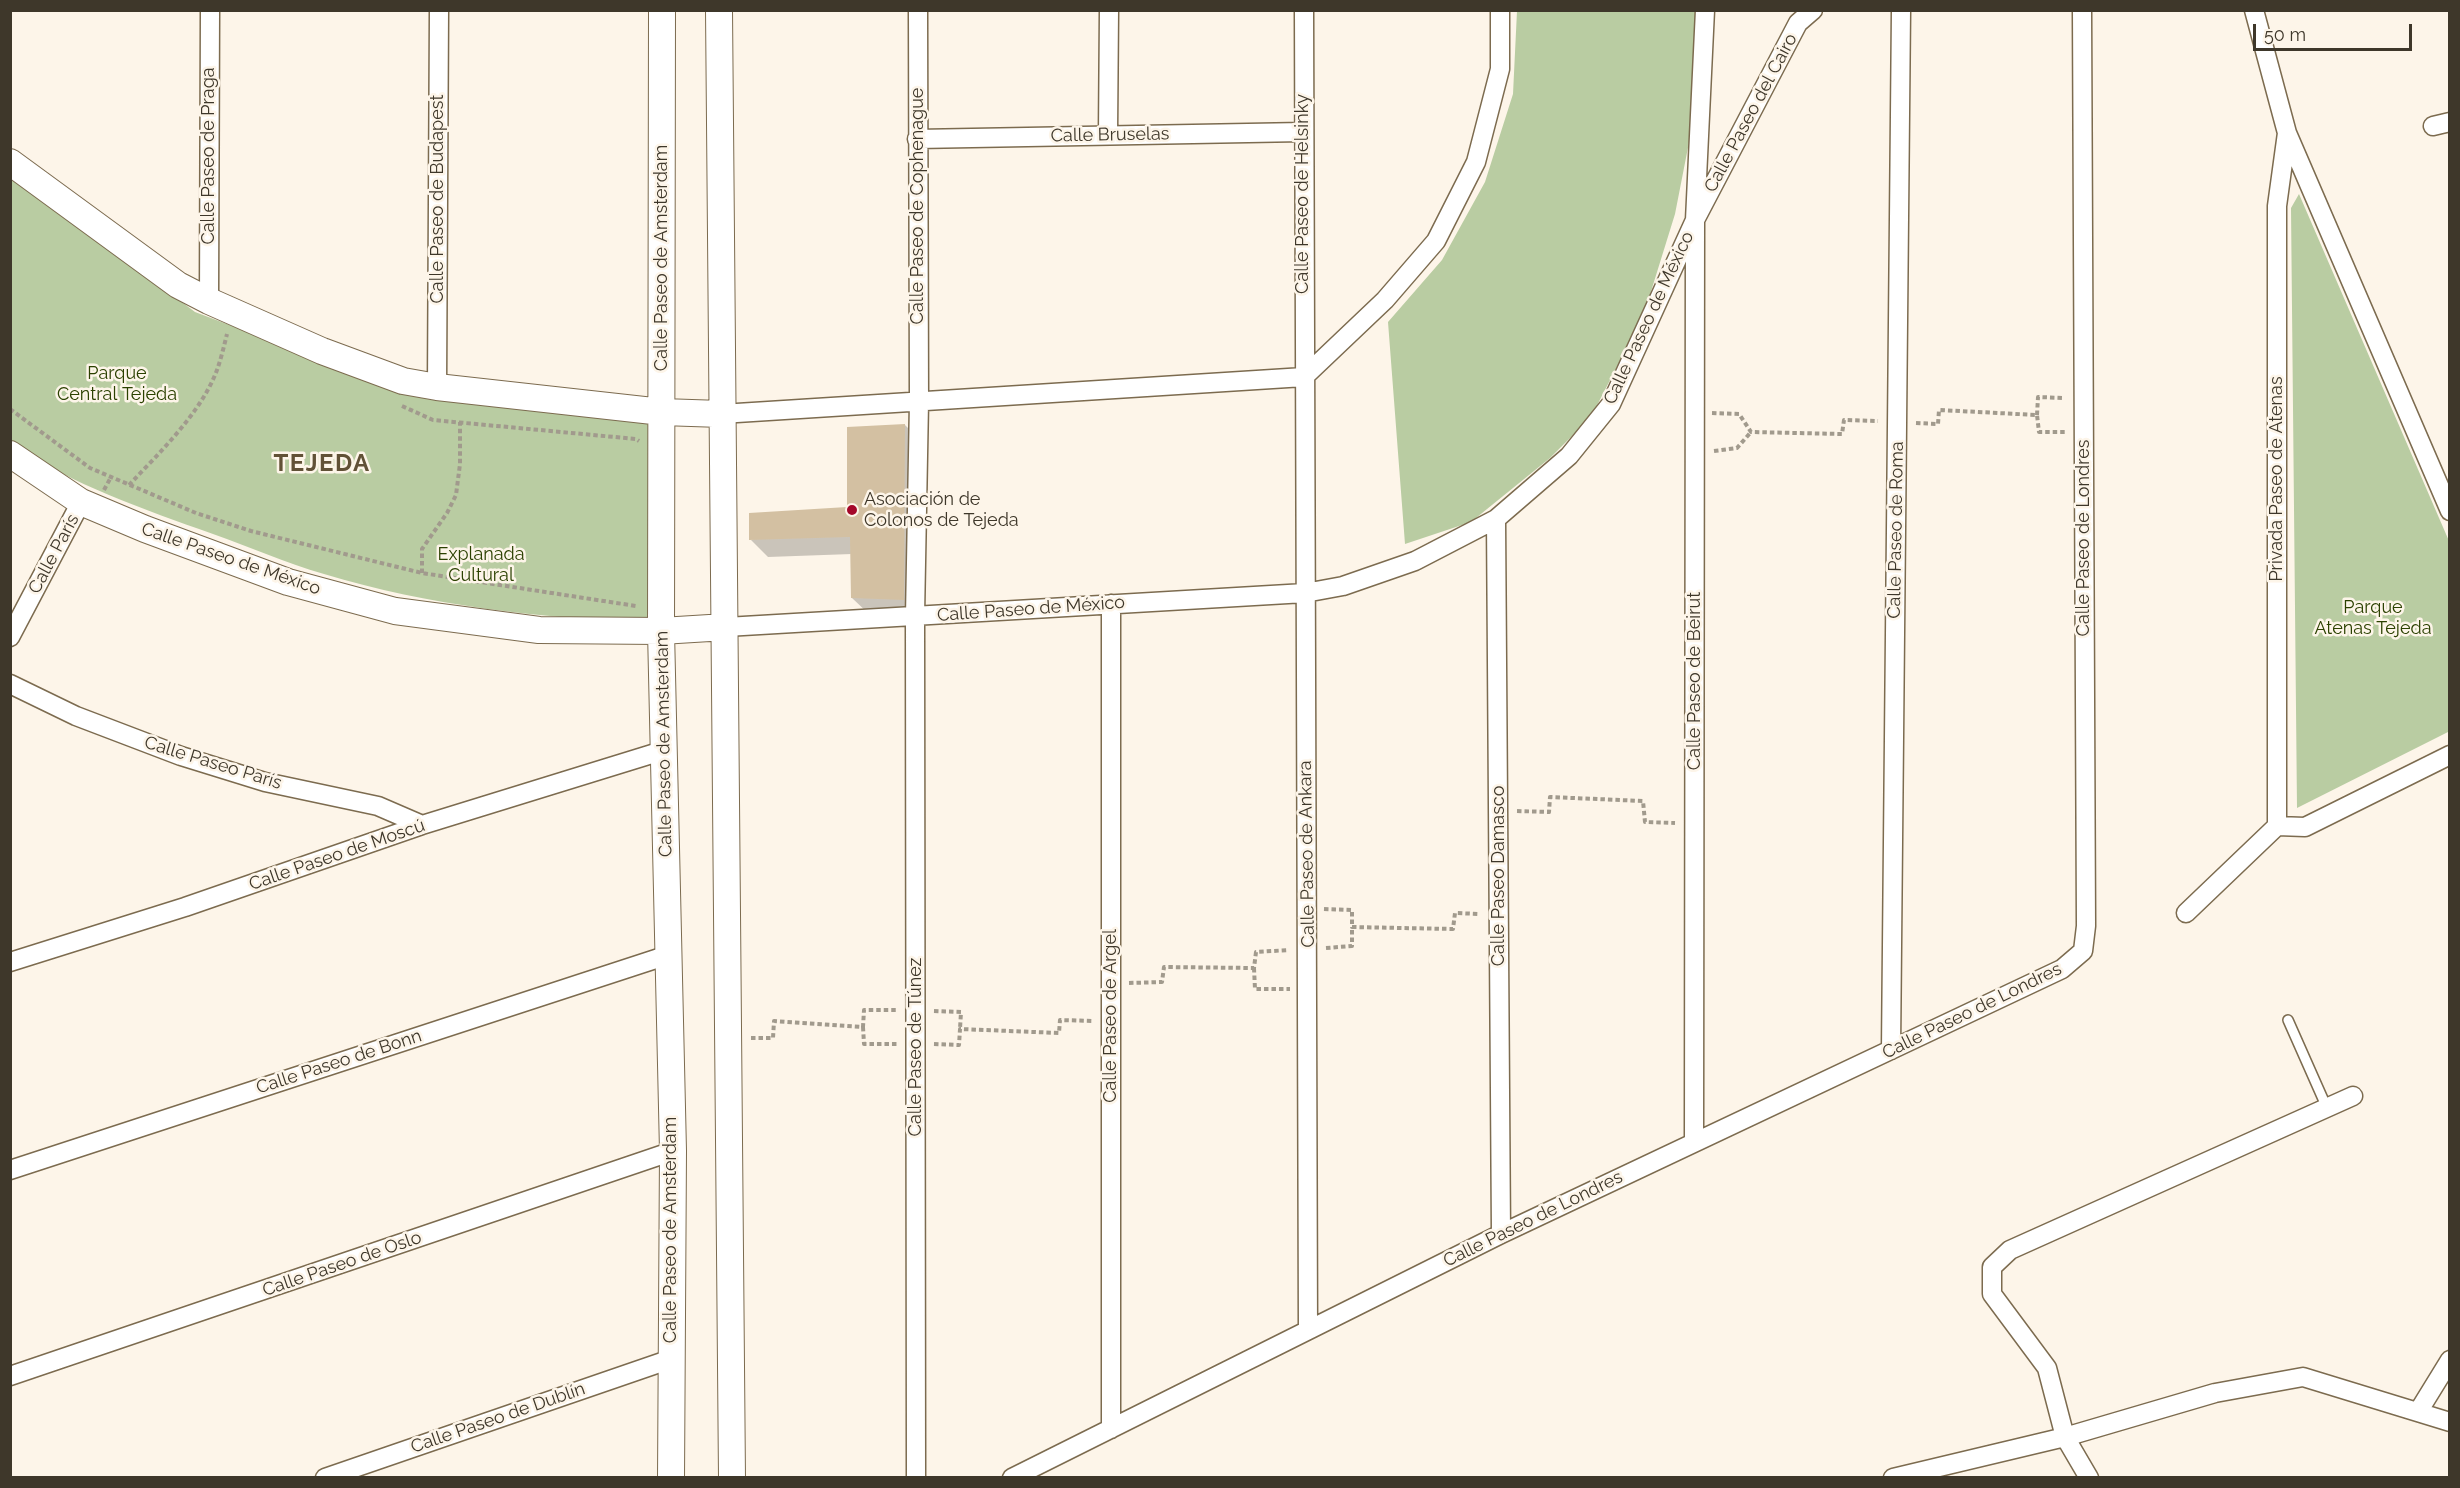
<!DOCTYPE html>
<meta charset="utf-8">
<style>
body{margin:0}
#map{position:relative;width:2460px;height:1488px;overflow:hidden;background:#fdf5e9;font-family:Raleway,sans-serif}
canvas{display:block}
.frame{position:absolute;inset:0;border:12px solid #3e372a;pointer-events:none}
.scale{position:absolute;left:2253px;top:24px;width:159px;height:27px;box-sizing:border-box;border:3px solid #3e372a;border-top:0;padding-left:8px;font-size:18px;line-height:21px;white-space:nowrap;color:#3e372a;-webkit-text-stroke:4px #fdf5e9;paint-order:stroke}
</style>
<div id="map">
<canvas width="2460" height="1488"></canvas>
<div class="frame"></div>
<div class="scale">50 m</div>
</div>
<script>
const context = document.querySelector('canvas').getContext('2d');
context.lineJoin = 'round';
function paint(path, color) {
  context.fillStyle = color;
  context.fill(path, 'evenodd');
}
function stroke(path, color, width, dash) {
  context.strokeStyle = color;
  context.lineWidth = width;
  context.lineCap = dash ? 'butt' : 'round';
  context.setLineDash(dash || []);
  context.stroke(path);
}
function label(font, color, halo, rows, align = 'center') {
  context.font = font + ' Raleway,sans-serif';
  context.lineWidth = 5;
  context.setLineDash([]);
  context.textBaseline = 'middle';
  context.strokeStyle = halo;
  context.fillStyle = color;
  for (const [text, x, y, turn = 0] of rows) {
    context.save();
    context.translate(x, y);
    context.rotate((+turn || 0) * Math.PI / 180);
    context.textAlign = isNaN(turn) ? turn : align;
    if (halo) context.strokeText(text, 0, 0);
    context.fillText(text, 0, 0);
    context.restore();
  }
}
paint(new Path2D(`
 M1517,11H1698L1692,127L1675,214L1644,314L1591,417L1550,458L1471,522L1405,544L1388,322L1442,260L1485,182L1513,94Z
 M11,172L195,312L426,399L650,417L651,623C541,618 429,606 324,574C286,563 250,547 213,534C143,509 73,485 11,444Z
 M2299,194L2449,541L2450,731L2297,808L2291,208Z`), '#b9cca2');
paint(new Path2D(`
 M905,425L922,442L920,616L870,615L852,598V554L768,557L751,540L849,509Z`), '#0003');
paint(new Path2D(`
 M905,424L904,600L851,598L850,537L749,540V513L847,507V427Z`), '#d3c0a2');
const service = new Path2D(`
 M2288,1020L2327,1108`);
const minor = new Path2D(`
 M1304,10L1308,1330
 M2254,10L2287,133L2450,511
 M2433,126L2450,122
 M1108,134L1109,10
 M917,139L1303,132
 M209,301L210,10
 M437,387L439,10
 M721,414L1304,377L1385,300L1436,241L1476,162L1500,69V10
 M1496,519L1501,1234
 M726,627L1305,593L1343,586L1415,561L1496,519L1569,456L1611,404L1695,220L1705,10
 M10,637L81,502
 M10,684L76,716L181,756L265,782L378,806L422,825
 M2277,826V206L2287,133
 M2186,913L2277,826L2305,827L2450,755
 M10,962L185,907L422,825L665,750
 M1891,1050L1901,10
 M1694,1142L1695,220L1798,23L1813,10
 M10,1170L668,955
 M10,1376L673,1151
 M2418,1412L2450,1360
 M1111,1429V604
 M325,1478L671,1359
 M916,1478L915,616L919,402L918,10
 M1012,1478L1501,1234L2062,969L2083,951L2086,926L2082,10
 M1893,1478L2065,1437L2215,1393L2303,1377L2450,1422
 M2089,1478L2065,1437L2047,1368L1992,1294V1267L2010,1250L2353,1096`);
const secondary = new Path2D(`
 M662,10L661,631L673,1151L671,1478
 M719,10L732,1478
 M10,162L178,285L209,301L322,351L403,381L437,387L662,412L721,414
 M10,454L81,502L145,529L288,582L395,611L539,630L661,631L726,627`);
stroke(service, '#7c6b4f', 12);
stroke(minor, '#7c6b4f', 21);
stroke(secondary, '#7c6b4f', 28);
stroke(new Path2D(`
 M402,406L433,420L636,439L639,441
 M10,409L90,468L196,513L251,531L422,573L636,606
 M1712,413L1739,414L1751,432L1842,434L1844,420L1878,421
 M2037,415L2038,397L2064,398
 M1916,423L1938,424L1939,410L2037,415L2039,432H2065
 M1714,451L1737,448L1751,432
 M129,485C160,452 201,413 217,370C221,359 224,346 227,334
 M104,490L111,477
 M422,573V549L447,513L456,495L460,464V422
 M1517,811L1549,812L1550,797L1643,801L1645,822L1675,823
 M1324,909L1352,910V927L1453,929L1455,913L1480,914
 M1326,948L1352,946V927
 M1254,968L1255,989H1290
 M1129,983L1162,982L1164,967L1254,968L1256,952L1289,950
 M934,1011L961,1012L960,1029
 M863,1027L864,1044H897
 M751,1038H773L774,1021L863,1027L864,1010H896
 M934,1044L959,1045L960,1029L1059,1033L1060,1020L1092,1021`), '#a19a8d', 4, [4.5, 3]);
stroke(service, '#fff', 9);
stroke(minor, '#fff', 18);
stroke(secondary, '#fff', 26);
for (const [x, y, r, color] of [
 [852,510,6,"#a40729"]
]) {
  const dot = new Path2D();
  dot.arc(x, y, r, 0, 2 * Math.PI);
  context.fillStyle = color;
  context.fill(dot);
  stroke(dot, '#fdf5e9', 2);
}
label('18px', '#3e372a', '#fdf5e9', [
 ["Calle Paseo del Cairo",1751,113,-62],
 ["Calle Bruselas",1110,135,-1],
 ["Calle Paseo de Praga",209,156,-90],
 ["Calle Paseo de Helsinky",1303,194,-90],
 ["Calle Paseo de Budapest",438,199,-90],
 ["Calle Paseo de Cophenague",918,206,-90],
 ["Calle Paseo de Amsterdam",662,258,-90],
 ["Calle Paseo de México",1649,318,-65],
 ["Privada Paseo de Atenas",2277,479,-90],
 ["Calle Paseo de Roma",1896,530,-89],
 ["Calle Paseo de Londres",2084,538,-90],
 ["Calle París",54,554,-62],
 ["Calle Paseo de México",231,559,19],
 ["Calle Paseo de México",1031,609,-4],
 ["Calle Paseo de Beirut",1695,681,-90],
 ["Calle Paseo de Amsterdam",664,744,-91],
 ["Calle Paseo París",213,763,17],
 ["Calle Paseo de Ankara",1307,854,-91],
 ["Calle Paseo de Moscú",337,855,-19],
 ["Calle Paseo Damasco",1499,876,-90],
 ["Calle Paseo de Londres",1972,1011,-26],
 ["Calle Paseo de Argel",1111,1016,-90],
 ["Calle Paseo de Túnez",916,1047,-90],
 ["Calle Paseo de Bonn",339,1062,-18],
 ["Calle Paseo de Londres",1533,1219,-26],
 ["Calle Paseo de Amsterdam",671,1230,-90],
 ["Calle Paseo de Oslo",342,1264,-19],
 ["Calle Paseo de Dublín",498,1418,-19]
]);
label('18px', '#2b4100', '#fdf5e9', [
 ["Parque",117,374],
 ["Central Tejeda",117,395],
 ["Explanada",481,555],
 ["Cultural",481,576],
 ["Parque",2373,608],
 ["Atenas Tejeda",2373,629]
]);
label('18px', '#3e372a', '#fdf5e9', [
 ["Asociación de",864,500],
 ["Colonos de Tejeda",864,521]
], 'left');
context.letterSpacing = '1.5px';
label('bold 24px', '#615136', '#fdf5e9', [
 ["TEJEDA",322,464]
]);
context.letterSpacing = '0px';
</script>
